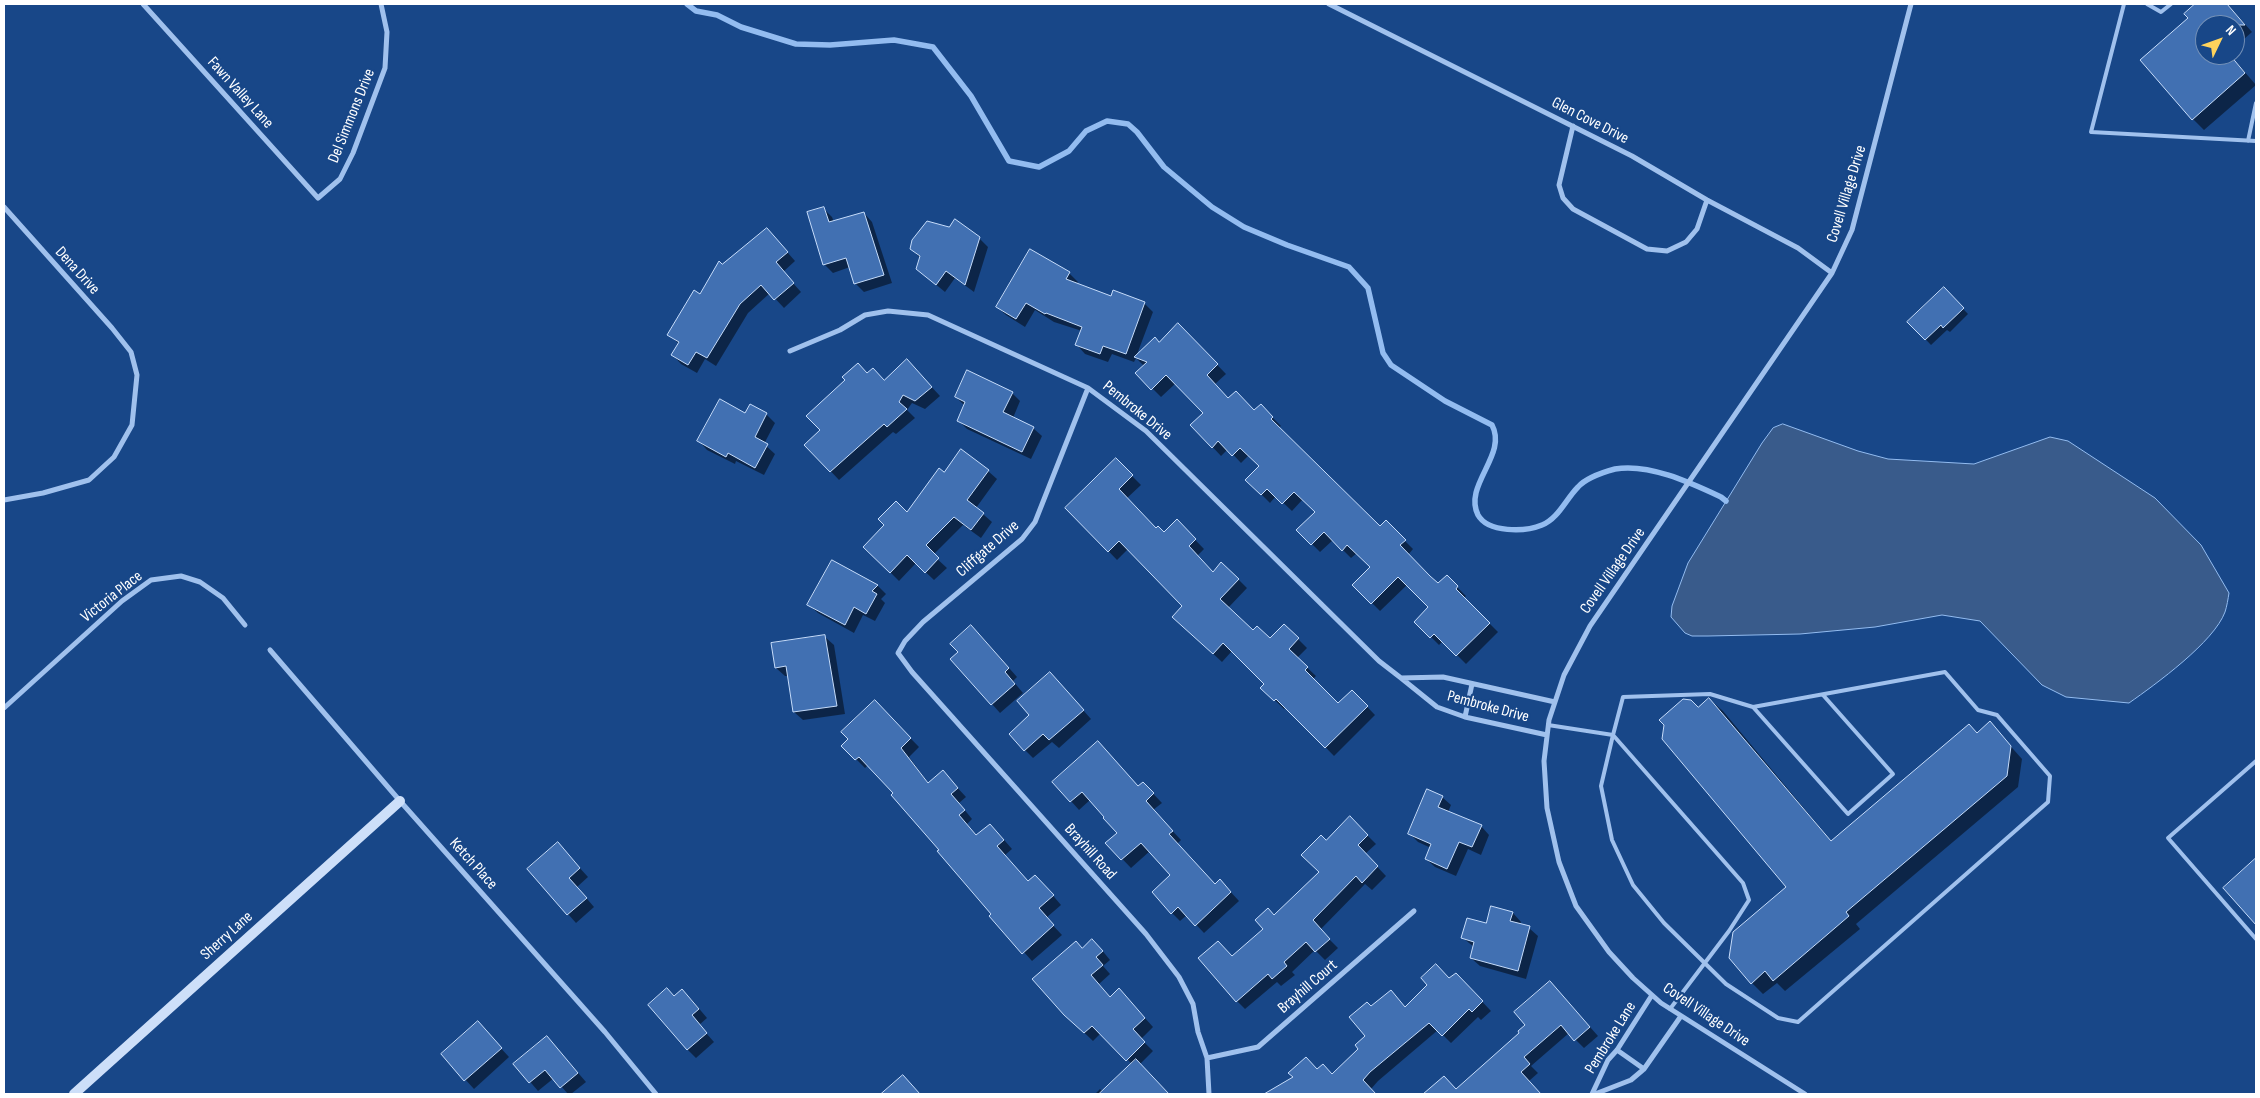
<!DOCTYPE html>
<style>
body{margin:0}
#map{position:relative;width:2260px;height:1098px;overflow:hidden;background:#184788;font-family:"Sofia Sans Condensed",sans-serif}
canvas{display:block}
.frame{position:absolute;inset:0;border:5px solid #fff;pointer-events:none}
.north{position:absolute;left:2195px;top:15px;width:50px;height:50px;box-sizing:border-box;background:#184788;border:1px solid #7491b8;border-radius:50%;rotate:48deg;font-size:14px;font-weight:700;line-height:20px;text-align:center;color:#fff}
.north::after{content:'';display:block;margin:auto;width:18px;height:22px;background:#ffd35c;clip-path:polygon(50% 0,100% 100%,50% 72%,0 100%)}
</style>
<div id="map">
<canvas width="2260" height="1098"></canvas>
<div class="frame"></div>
<div class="north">N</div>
</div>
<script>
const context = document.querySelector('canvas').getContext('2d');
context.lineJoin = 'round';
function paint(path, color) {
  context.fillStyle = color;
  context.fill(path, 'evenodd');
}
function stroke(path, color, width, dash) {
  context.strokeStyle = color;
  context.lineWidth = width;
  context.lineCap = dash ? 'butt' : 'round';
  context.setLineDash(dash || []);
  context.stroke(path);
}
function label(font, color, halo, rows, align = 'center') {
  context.font = font + ' "Sofia Sans Condensed",sans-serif';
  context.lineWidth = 4.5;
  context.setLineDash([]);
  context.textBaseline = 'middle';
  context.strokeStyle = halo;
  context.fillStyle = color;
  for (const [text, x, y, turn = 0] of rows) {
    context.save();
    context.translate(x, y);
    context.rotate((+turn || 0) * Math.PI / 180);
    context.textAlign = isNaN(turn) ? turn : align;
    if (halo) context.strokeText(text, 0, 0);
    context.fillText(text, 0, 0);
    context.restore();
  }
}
const water = new Path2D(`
 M1783,424L1858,451L1888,459L1974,464L2050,437L2068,441L2155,498L2201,545L2229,593C2228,599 2227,606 2225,612C2214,642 2156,684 2129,703L2066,697L2042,685L1980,621L1942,615L1875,627L1800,634L1708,636H1692L1685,633L1671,617L1672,606L1688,563L1762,443L1773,428Z`);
paint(water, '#395b8b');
stroke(water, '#93bcf0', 1);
paint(new Path2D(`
 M2197,4H2227L2252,32L2235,47V25H2205V55H2230L2256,85L2204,130L2193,119L2189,18L2185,14Z
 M823,208L832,217L834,222L864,213L872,222L892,283L864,292L855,283L850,267L833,273L824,264Z
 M775,238L795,261L783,272L801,292L784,308L770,293L748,313L716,366L705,359L697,373L681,364L673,355L679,344L669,334L722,265Z
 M979,238L988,247L974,292L955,278L945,292L917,269L920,258L911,248Z
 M1031,250L1069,273L1078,282L1076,284L1112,297L1144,303L1153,312L1136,357L1159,343L1178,324L1226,374L1215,384L1228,399L1255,412L1261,406L1281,426L1278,428L1380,528L1386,522L1413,549L1408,555L1438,585L1447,577L1466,596L1464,598L1498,632L1466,664L1443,641L1439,645L1416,622L1430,607L1407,585L1380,611L1354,585L1372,567L1357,553L1351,558L1333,540L1320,552L1298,530L1317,512L1303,499L1292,511L1276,496L1270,503L1247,480L1261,466L1249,455L1241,463L1228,449L1221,456L1192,425L1205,413L1176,383L1161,397L1137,373L1144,366L1136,358L1134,362L1112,354L1108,362L1085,354L1077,345L1082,331L1054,322L1035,310L1025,327L1006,315L997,307Z
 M1944,289L1968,314L1950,332L1947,330L1931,345L1909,322Z
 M915,369L940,396L925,409L912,403L907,410L915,418L896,434L893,432L839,480L806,445L822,431L868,374L884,381Z
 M1012,393L1020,401L1013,418L1033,428L1042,436L1031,459L967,429L958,420L965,406L956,397Z
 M750,406L766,414L775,423L764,444L775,454L764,475L736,461L735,464L707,450L699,441L746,414Z
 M1116,460L1141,485L1126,499L1156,529L1164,533L1177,521L1204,549L1197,556L1213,573L1238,579L1247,588L1228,608L1253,631L1270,640L1284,625L1307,648L1297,658L1316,676L1313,679L1338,705L1352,691L1375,715L1334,756L1286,707L1284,709L1262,688L1266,684L1232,651L1222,662L1182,625L1183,606L1128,549L1117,560L1067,508Z
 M988,471L997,479L976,508L992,522L981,538L963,525L933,555L947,568L934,580L916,563L899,581L865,547L907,514L945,473Z
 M832,561L878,586L886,594L881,599L885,603L875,621L863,615L854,633L818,613L809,605Z
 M980,635L1017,677L1013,681L1023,693L1000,713L992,704Z
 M825,637L834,645L845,714L803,720L794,712L789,676H785L776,668Z
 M1058,682L1091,719L1059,748L1052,742L1033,758L1025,750L1031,715Z
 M1709,699L1723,711L1832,842L1990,723L2022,759L2018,787L1856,924L1860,929L1785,991L1777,983L1763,994L1752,983L1788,887L1698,709Z
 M875,702L919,747L909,757L929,784L943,772L966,797L959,803L972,819L967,824L977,836L999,834L1012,849L1005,855L1028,883L1044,885L1061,905L1046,918L1062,935L1032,961L991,916L993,914L895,793L868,765L865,768L843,746Z
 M1054,782L1139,787L1143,783L1162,803L1153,810L1181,840L1177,844L1215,885L1228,889L1239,901L1204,933L1187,915L1180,921L1172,913V875L1150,851L1131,868L1107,843L1118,833L1106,817L1090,800L1079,810Z
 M1442,797L1451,805L1448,812L1481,826L1489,835L1481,855L1468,849L1456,876L1435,867L1426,859L1431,848L1418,842L1410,834Z
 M1350,818L1376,844L1365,854L1386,876L1372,890L1365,884L1320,930L1338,948L1325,960L1315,950L1292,972L1295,975L1281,986L1277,982L1245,1009L1237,1001L1232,957L1265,929L1274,916L1321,872L1326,842Z
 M558,844L588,877L577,887L594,907L576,923L529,870Z
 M2256,859V923L2225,888Z
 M1513,913L1521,922L1520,925L1529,928L1538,936L1526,979L1480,966L1471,958L1474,947L1463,938Z
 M1083,949H1101L1110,960L1103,966L1110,974L1099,984L1111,998L1128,999L1153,1027L1141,1039L1153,1051L1140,1064L1168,1094H1095L1100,1089L1103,1092L1132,1064L1101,1033L1093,1041L1074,1023Z
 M1456,974L1491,1011L1481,1020L1478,1017L1451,1043L1438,1030L1378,1081L1371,1089L1375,1094H1267L1295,1078L1317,1071L1332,1075L1360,1049L1367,1036L1371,1008H1406Z
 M1558,991L1598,1036L1584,1048L1569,1033L1531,1066L1538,1073L1529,1081L1540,1094H1425L1444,1077L1457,1091L1521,1033Z
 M674,997L691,999L707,1018L699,1025L714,1042L696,1058L687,1049Z
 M486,1032L509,1057L474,1089L442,1054Z
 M555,1046L586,1082L571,1094H568L554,1078L538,1091L515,1064Z`), '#0007');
stroke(new Path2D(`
 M687,4L696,11L717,15L741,27L796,44L830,45L894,40L933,47L971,96L1009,161L1039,167L1069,151L1086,131L1107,121L1128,124L1137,132L1164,167L1212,207L1244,227L1287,245L1349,267L1368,288L1383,353L1391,365L1445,401L1492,425C1508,455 1463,485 1478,515C1488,533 1525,532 1542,525C1558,519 1566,499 1578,487C1586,478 1604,472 1615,469C1649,463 1691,483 1721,497L1726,501`), '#93bcf0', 5.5);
const building = new Path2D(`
 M2195,4H2227L2245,25H2205V55H2230L2245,73L2192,120L2140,60L2188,18L2184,14Z
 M824,207L829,222L864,212L884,275L854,284L846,258L823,265L807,212Z
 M955,219L980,237L965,285L946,271L936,285L916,269L920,256L910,249L912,240L927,221L949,227Z
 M767,228L788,252L776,262L794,283L774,300L761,285L740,304L707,358L696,352L688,365L671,355L679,342L667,335L694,290L700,294L719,261L722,264Z
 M1030,249L1070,272L1066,279L1111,296L1113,290L1145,302L1126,354L1103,346L1100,354L1075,345L1082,327L1046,313L1045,314L1026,303L1016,319L996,307Z
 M1944,287L1964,308L1943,328L1941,325L1925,340L1907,322Z
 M1178,323L1218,364L1207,375L1228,398L1236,391L1254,410L1261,404L1273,417L1271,419L1380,526L1386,520L1406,540L1400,545L1430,576L1438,583L1447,575L1458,586L1456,589L1490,623L1456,656L1434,634L1430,638L1414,622L1428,607L1398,577L1371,604L1352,585L1370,567L1347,545L1342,551L1324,532L1311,545L1296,530L1315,512L1294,492L1282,504L1267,489L1261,495L1245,480L1259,466L1240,448L1232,456L1218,441L1212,448L1190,425L1203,413L1166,375L1151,390L1135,373L1147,362L1134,357L1155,337L1159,342Z
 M907,359L932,387L915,401L903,395L899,402L907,409L887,427L884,424L830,472L804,445L820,430L806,416L845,380L842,377L858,363L867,373L873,368L884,380Z
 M967,370L1013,392L1003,412L1034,427L1022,452L957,421L965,402L955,397Z
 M720,399L745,413L750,404L767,413L755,437L768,444L755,468L728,453L726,457L697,441Z
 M961,449L989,470L967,500L984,513L971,530L954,517L926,545L939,558L925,573L907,555L890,573L863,547L884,525L878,519L896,501L907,512L939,468L944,472Z
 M1116,458L1133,475L1119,489L1156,528L1158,526L1164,532L1177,519L1196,539L1189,546L1213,572L1221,562L1239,579L1220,599L1253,630L1257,626L1270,638L1284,624L1299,638L1289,649L1308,667L1305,670L1338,703L1352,690L1368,706L1325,748L1276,699L1274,701L1260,688L1264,684L1223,643L1213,654L1172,617L1182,606L1119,541L1108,552L1065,508Z
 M832,560L878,585L872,591L877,594L866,614L854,607L845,625L807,605Z
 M971,625L1009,668L1005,672L1015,684L991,705L950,659L958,652L950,644Z
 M825,635L837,706L793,712L786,666L775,668L771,643Z
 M1050,672L1084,710L1049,740L1043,734L1024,751L1009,734L1029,715L1017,701Z
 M1709,698L1831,841L1969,724L1977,733L1990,721L2011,746L2007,776L1846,912L1849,916L1773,981L1765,971L1751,984L1729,958L1733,932L1786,887L1662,739L1664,725L1659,720L1683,699L1691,700L1698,707Z
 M875,700L911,738L901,748L928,783L943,770L958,788L951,794L965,810L959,815L976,835L990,824L1004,840L997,846L1028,881L1035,875L1054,895L1039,908L1054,925L1022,954L989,916L991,914L937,851L939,850L891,795L893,793L859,757L855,760L841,746L848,739L841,732Z
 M1098,741L1138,786L1143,782L1154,793L1146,801L1173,831L1169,834L1215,884L1220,879L1231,892L1195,926L1178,907L1171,914L1152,892L1170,875L1141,843L1121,860L1105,843L1117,833L1103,818L1104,817L1082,792L1070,802L1052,782Z
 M1427,789L1443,796L1438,807L1482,825L1472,847L1459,842L1447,869L1425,859L1431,844L1408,834Z
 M1350,816L1368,835L1358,845L1378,866L1362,883L1356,876L1313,920L1330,939L1315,952L1306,942L1284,962L1287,966L1272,979L1268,974L1236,1002L1198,958L1218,941L1232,956L1263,929L1255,920L1268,908L1274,915L1319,872L1301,855L1321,835L1326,840Z
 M558,842L580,868L569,878L587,898L567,915L527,869Z
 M2256,858V925L2223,888Z
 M1491,906L1513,912L1510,921L1530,926L1518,971L1470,958L1474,942L1461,938L1467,918L1486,923Z
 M1092,939L1103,951L1096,957L1103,965L1091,975L1110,997L1119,988L1145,1018L1133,1029L1145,1042L1126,1061L1092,1026L1084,1033L1064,1015L1032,979L1076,941L1082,948Z
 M1436,964L1449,978L1456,973L1483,1001L1472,1012L1469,1009L1442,1036L1429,1023L1370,1072L1363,1080L1376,1094H1264L1293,1077L1288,1073L1306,1057L1317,1069L1323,1064L1332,1074L1358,1049L1355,1045L1365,1036L1349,1017L1367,1002L1371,1006L1391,990L1405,1007L1427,985L1421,978Z
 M1550,981L1590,1027L1574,1041L1561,1025L1524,1057L1530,1064L1521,1072L1541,1094H1423L1444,1076L1456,1089L1519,1033L1518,1031L1525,1025L1514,1012Z
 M667,988L674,996L682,989L699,1009L692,1015L707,1033L687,1050L648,1005Z
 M478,1021L502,1048L464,1081L441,1054Z
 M547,1036L578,1073L560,1088L545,1070L529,1083L513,1064Z
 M1136,1059L1169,1094H1099Z
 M903,1075L920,1094H881Z`);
paint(building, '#4170b2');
stroke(building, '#c6dcfa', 1);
stroke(new Path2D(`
 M2124,4L2091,132L2256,141
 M2147,4L2161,12L2171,4
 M2248,141L2256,103
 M1753,707L1848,814L1893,774L1823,695
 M1548,725L1613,735L1623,697L1710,694L1753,707L1945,672L1978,710L1997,715L2050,776L2048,802L1798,1022L1778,1018L1726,984L1664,923L1633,885L1612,840L1601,786L1613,735
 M1613,735L1743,883L1749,900L1729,931L1670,1009
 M2256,761L2168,838L2256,939`), '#a0c1ed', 4);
stroke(new Path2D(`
 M143,4L318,198L340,179L353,153L385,68L387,32L381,4
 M1329,4L1632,156L1707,200L1798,248L1832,273
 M1573,126L1559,185L1563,198L1573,209L1647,249L1667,251L1686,242L1697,229L1707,200
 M4,207L112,328L131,352L137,375L132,425L114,457L89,480L43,493L4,500
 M790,351L840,330L865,315L888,311L928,315L1088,388L1146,431L1379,661L1401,678
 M1088,388L1035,522L1022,539L923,622L905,641L898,653L912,672L1146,934L1179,977L1193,1004L1198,1032L1207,1058L1209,1094
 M270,650L400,801L605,1032L656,1094
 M4,708L122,601L151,580L181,576L200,582L223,598L245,625
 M1465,717L1472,684
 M1547,735L1465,717L1437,707L1401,678L1443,677L1555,702
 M1617,1050L1644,1069
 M1207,1058L1258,1047L1414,911
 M1592,1094L1608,1060L1617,1050L1652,995
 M1595,1094L1631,1080L1644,1069L1681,1016
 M1805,1094L1661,1003L1633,978L1609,952L1576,906L1559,862L1547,808L1544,761L1549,720L1564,675L1590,626L1832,273L1852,230L1911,4`), '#a0c1ed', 5);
stroke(new Path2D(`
 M74,1094L400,801`), '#cddff9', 10);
label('16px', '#fff', '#184788', [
 ["Fawn Valley Lane",240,93,48],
 ["Del Simmons Drive",352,116,-68],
 ["Glen Cove Drive",1590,121,27],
 ["Covell Village Drive",1847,194,-73],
 ["Dena Drive",77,271,48],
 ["Pembroke Drive",1137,411,39],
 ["Cliffgate Drive",988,549,-41],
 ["Covell Village Drive",1613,571,-55],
 ["Victoria Place",112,597,-38],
 ["Pembroke Drive",1488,707,15],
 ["Brayhill Road",1090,852,48],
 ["Ketch Place",473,864,48],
 ["Sherry Lane",227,936,-42],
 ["Brayhill Court",1308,987,-41],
 ["Covell Village Drive",1706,1015,34],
 ["Pembroke Lane",1611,1038,-58]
]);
</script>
